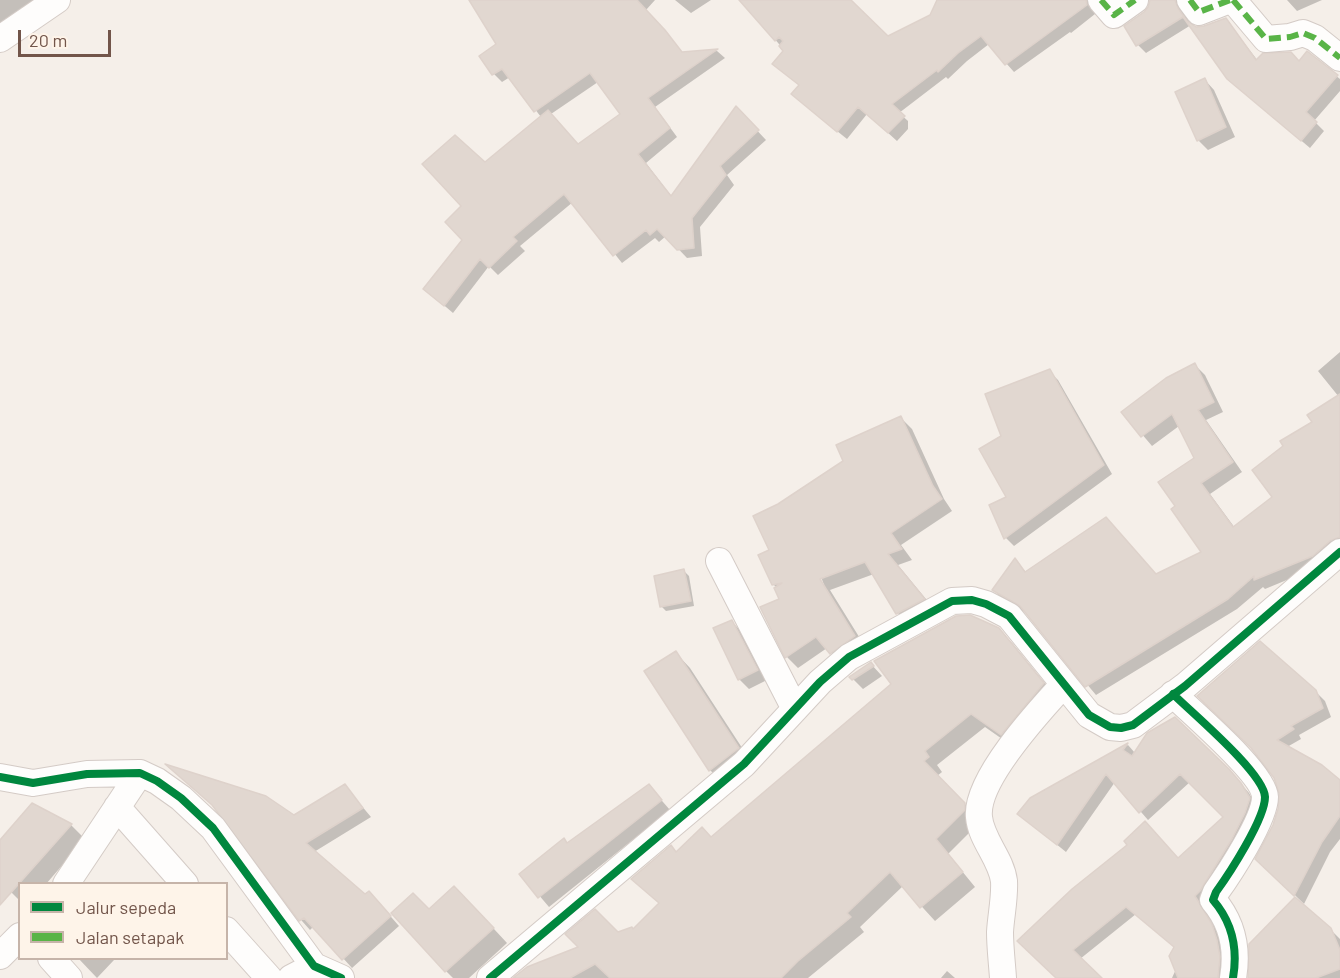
<!DOCTYPE html>
<style>
body{margin:0}
#map{position:relative;width:1340px;height:978px;overflow:hidden;background:#f5efe9;font-family:Barlow,sans-serif}
canvas{display:block}
.legend{position:absolute;left:18px;top:882px;width:210px;height:78px;box-sizing:border-box;background:#fef4e9;border:2px solid #c6b4a9;margin:0;padding:8px 10px;list-style:none;font-size:18px;color:#72554a}
.legend li{display:flex;align-items:center;gap:12px;height:30px}
.legend b{width:30px;border:2px solid #c6b4a9}
.scale{position:absolute;left:18px;top:30px;width:93px;height:27px;box-sizing:border-box;border:3px solid #72554a;border-top:0;padding-left:8px;font-size:18px;line-height:21px;white-space:nowrap;color:#72554a;-webkit-text-stroke:4px #fef4e9;paint-order:stroke}
</style>
<div id="map">
<canvas width="1340" height="978"></canvas>
<ul class="legend">
<li><b style="height:8px;background:#00873e"></b>Jalur sepeda</li>
<li><b style="height:8px;background:#59b447"></b>Jalan setapak</li>
</ul>
<div class="scale">20 m</div>
</div>
<script>
const context = document.querySelector('canvas').getContext('2d');
context.lineJoin = 'round';
function paint(path, color) {
  context.fillStyle = color;
  context.fill(path, 'evenodd');
}
function stroke(path, color, width, dash) {
  context.strokeStyle = color;
  context.lineWidth = width;
  context.lineCap = dash ? 'butt' : 'round';
  context.setLineDash(dash || []);
  context.stroke(path);
}
paint(new Path2D(`
 M0,0H55L0,24Z
 M485,0H655L646,10L683,54L717,51L725,58L655,107L677,137L646,163L672,197L736,108L766,140L727,175L734,185L700,227L702,256L687,258L666,236L659,242L655,238L622,263L573,202L520,246L525,251L498,275L489,266L453,313L425,289L464,239L463,206L485,164L541,117L510,77L502,82L494,74L498,44ZM598,82L622,114L578,145L551,114Z
 M675,0H711L691,13Z
 M741,0H847L887,38L931,16L939,0H1098L1095,5V14L1071,33L1070,32L1014,72L989,44L967,61L948,79L946,77L899,113L908,121V129L897,141L867,114L847,139L802,103L800,86L774,64L785,51Z
 M1151,0H1186L1183,11L1191,25L1146,53L1138,45L1145,13L1150,6Z
 M1287,0H1322L1297,11Z
 M1226,19L1258,61L1299,63L1307,53L1340,79V91L1314,121L1324,131L1310,148L1238,87L1194,28L1205,27Z
 M1205,80L1214,90L1235,137L1208,150L1199,141L1177,93Z
 M1340,352V550L1323,565L1265,589L1263,587L1237,609L1096,695L1028,614L1003,600L994,590L1015,561L1026,572L1156,576L1203,552L1177,507L1196,459L1179,426L1152,446L1123,412L1195,365L1205,375L1223,412L1206,420L1242,472L1210,494L1235,528L1274,498L1314,422L1339,397L1318,371Z
 M1049,371L1058,380L1112,474L1014,546L1006,538L991,505L1008,498L1003,437Z
 M901,418L912,429L944,499L952,511L901,545L912,560L898,565L935,610L909,625L898,613L874,574L830,590L866,648L842,664L827,648L798,668L787,657L781,600L777,588L773,584L771,550L779,505L845,462ZM820,574L824,585L823,586L816,575Z
 M684,571L689,576L694,606L666,611L662,607L656,577Z
 M732,622L742,632L767,680L749,689L739,679Z
 M998,629L1013,644L1057,698L1015,748L985,727L937,765L942,772L937,776L979,818L978,824L948,854L975,887L935,921L903,886L860,927L864,932L808,978H523L624,940L660,904L633,879L677,853L711,839Z
 M676,653L690,668L750,760L725,785L710,770L646,672Z
 M871,664L882,676L863,689L851,677Z
 M1315,691L1325,701L1331,717L1299,735L1301,739L1287,747L1340,782V839L1330,852L1304,904L1257,858L1274,826L1280,810L1281,793L1276,778L1253,749Z
 M1128,745L1135,753L1237,779L1249,793L1257,808L1202,905L1223,942L1227,978H1172L1176,969L1175,947L1136,914L1080,959L1100,978H1057L1019,941L1178,860L1226,818L1190,782L1148,820L1115,782L1066,852L1019,814L1031,799Z
 M345,786L371,817L314,852L365,896L378,902L399,926L352,968L314,926L310,930L302,921L226,818L294,817Z
 M649,786L670,810L549,907L521,874L568,844Z
 M71,825L85,839L46,884H20V901L0,881V842Z
 M469,902L507,943L469,978H453L446,971L429,911Z
 M1330,929L1340,939V978H1249Z
 M78,958H112L114,960L97,978Z
 M947,971L955,978H941Z`), '#0003');
const building = new Path2D(`
 M469,0H637L665,30L682,52L718,49L648,98L670,128L638,154L671,196L736,106L759,130L720,166L726,175L692,218L694,248L677,250L657,229L650,235L646,230L613,256L564,194L513,237L517,241L489,268L480,259L444,306L423,289L462,240L445,222L461,206L422,164L455,135L485,162L548,110L578,144L620,114L590,73L534,112L502,69L492,75L479,56L496,44Z
 M739,0H851L888,36L930,15L937,0H1086L1087,5L1005,65L981,36L958,53L938,72L937,70L892,104L905,116L888,133L858,107L837,132L791,94L799,85L772,64L783,51L779,46L783,41L779,37L775,41Z
 M1150,0H1175L1178,8L1187,21L1196,27L1204,26L1226,18L1256,60L1263,53L1291,52L1299,61L1307,51L1338,75L1306,112L1317,122L1301,141L1227,79L1183,17L1136,46L1124,26L1144,12L1148,7Z
 M1205,78L1226,127L1197,141L1175,92Z
 M1195,363L1214,402L1198,410L1233,462L1201,483L1233,527L1272,497L1252,470L1283,446L1280,441L1312,422L1307,415L1340,394V537L1330,541L1313,556L1254,580V576L1228,599L1085,687L1020,606L992,590L1015,558L1025,572L1106,517L1156,574L1201,552L1171,509L1175,506L1158,482L1194,458L1172,414L1141,437L1121,412L1166,378Z
 M1050,369L1104,465L1004,539L989,505L1006,497L979,449L1001,436L985,394Z
 M901,416L933,486L942,499L891,533L902,549L888,554L925,599L896,614L865,562L820,579L855,636L830,654L816,637L785,658L760,607L779,599L774,588L782,583L772,585L758,555L769,550L753,516L778,504L843,461L836,445Z
 M684,569L691,601L660,607L654,576Z
 M970,615L999,628L1044,683L1001,735L971,714L925,751L929,757L924,761L965,803V810L936,839L963,872L920,908L890,872L847,913L851,917L798,961L781,978H610L595,964L570,978H513L527,967L578,947L565,934L595,909L618,932L632,927L633,929L659,903L631,879L671,845L676,852L702,827L711,837L891,684L874,661L956,616Z
 M732,620L758,670L738,680L713,628Z
 M1260,641L1316,690L1323,708L1291,726L1294,729L1277,740L1322,765L1340,780V816L1322,842L1294,896L1255,859L1273,825L1278,809L1279,793L1274,778L1251,748L1197,696Z
 M676,651L739,748L709,771L644,671Z
 M871,662L874,666L852,680L849,677Z
 M1175,717L1229,769L1241,783L1250,798L1245,813L1232,839L1200,891L1195,896L1212,924L1217,940L1220,957L1218,978H1178L1169,956L1174,947L1126,907L1073,950L1102,978H1056L1017,941L1072,889L1127,845L1124,841L1145,821L1178,858L1223,817L1180,774L1139,813L1106,774L1057,845L1017,814L1030,798L1128,743L1123,750L1132,756L1147,733Z
 M165,764L266,796L294,815L345,784L363,808L306,843L365,894L369,891L391,916L342,960L304,918L299,921L212,805Z
 M649,784L662,800L538,898L519,874L564,838L567,843Z
 M32,803L72,824L0,905V840Z
 M454,886L494,928L445,972L391,913L413,893L429,909Z
 M1295,897L1331,928L1340,950V969L1316,978H1248L1249,944Z`);
paint(building, '#e1d7d0');
stroke(building, '#ded2cb', 1.5);
const street = new Path2D(`
 M1101,0L1114,15L1135,0
 M1190,0L1199,12L1230,0
 M1233,0L1266,39L1290,37L1303,33L1315,38L1340,58
 M0,39L57,0
 M719,561L795,709
 M1173,694C1192,713 1264,773 1265,797C1265,819 1229,874 1216,892L1213,900C1232,922 1238,949 1233,978
 M0,777L33,783L87,774L140,773L157,781L181,798L213,828L314,966L341,978
 M117,807L185,884
 M66,884L140,773
 M226,930L269,978
 M0,956L20,936
 M51,958L69,978
 M291,978L314,966
 M490,978L744,764L820,682L849,657L952,601L972,600L986,604L1009,616L1089,715L1110,727L1121,728L1133,725L1185,686L1340,552
 M1003,978C1002,963 1000,947 1000,932C1001,915 1005,898 1004,881C1001,858 981,840 979,817C975,780 1040,710 1064,684`);
stroke(street, '#d4cbc6', 28);
stroke(street, '#fefdfc', 26);
stroke(new Path2D(`
 M1101,0L1114,15L1135,0
 M1190,0L1199,12L1230,0
 M1233,0L1266,39L1290,37L1303,33L1315,38L1340,58`), '#59b447', 6, [12, 6]);
stroke(new Path2D(`
 M1173,694C1192,713 1264,773 1265,797C1265,819 1229,874 1216,892L1213,900C1232,922 1238,949 1233,978
 M0,777L33,783L87,774L140,773L157,781L181,798L213,828L314,966L341,978
 M490,978L744,764L820,682L849,657L952,601L972,600L986,604L1009,616L1089,715L1110,727L1121,728L1133,725L1185,686L1340,552`), '#00873e', 8);
</script>
